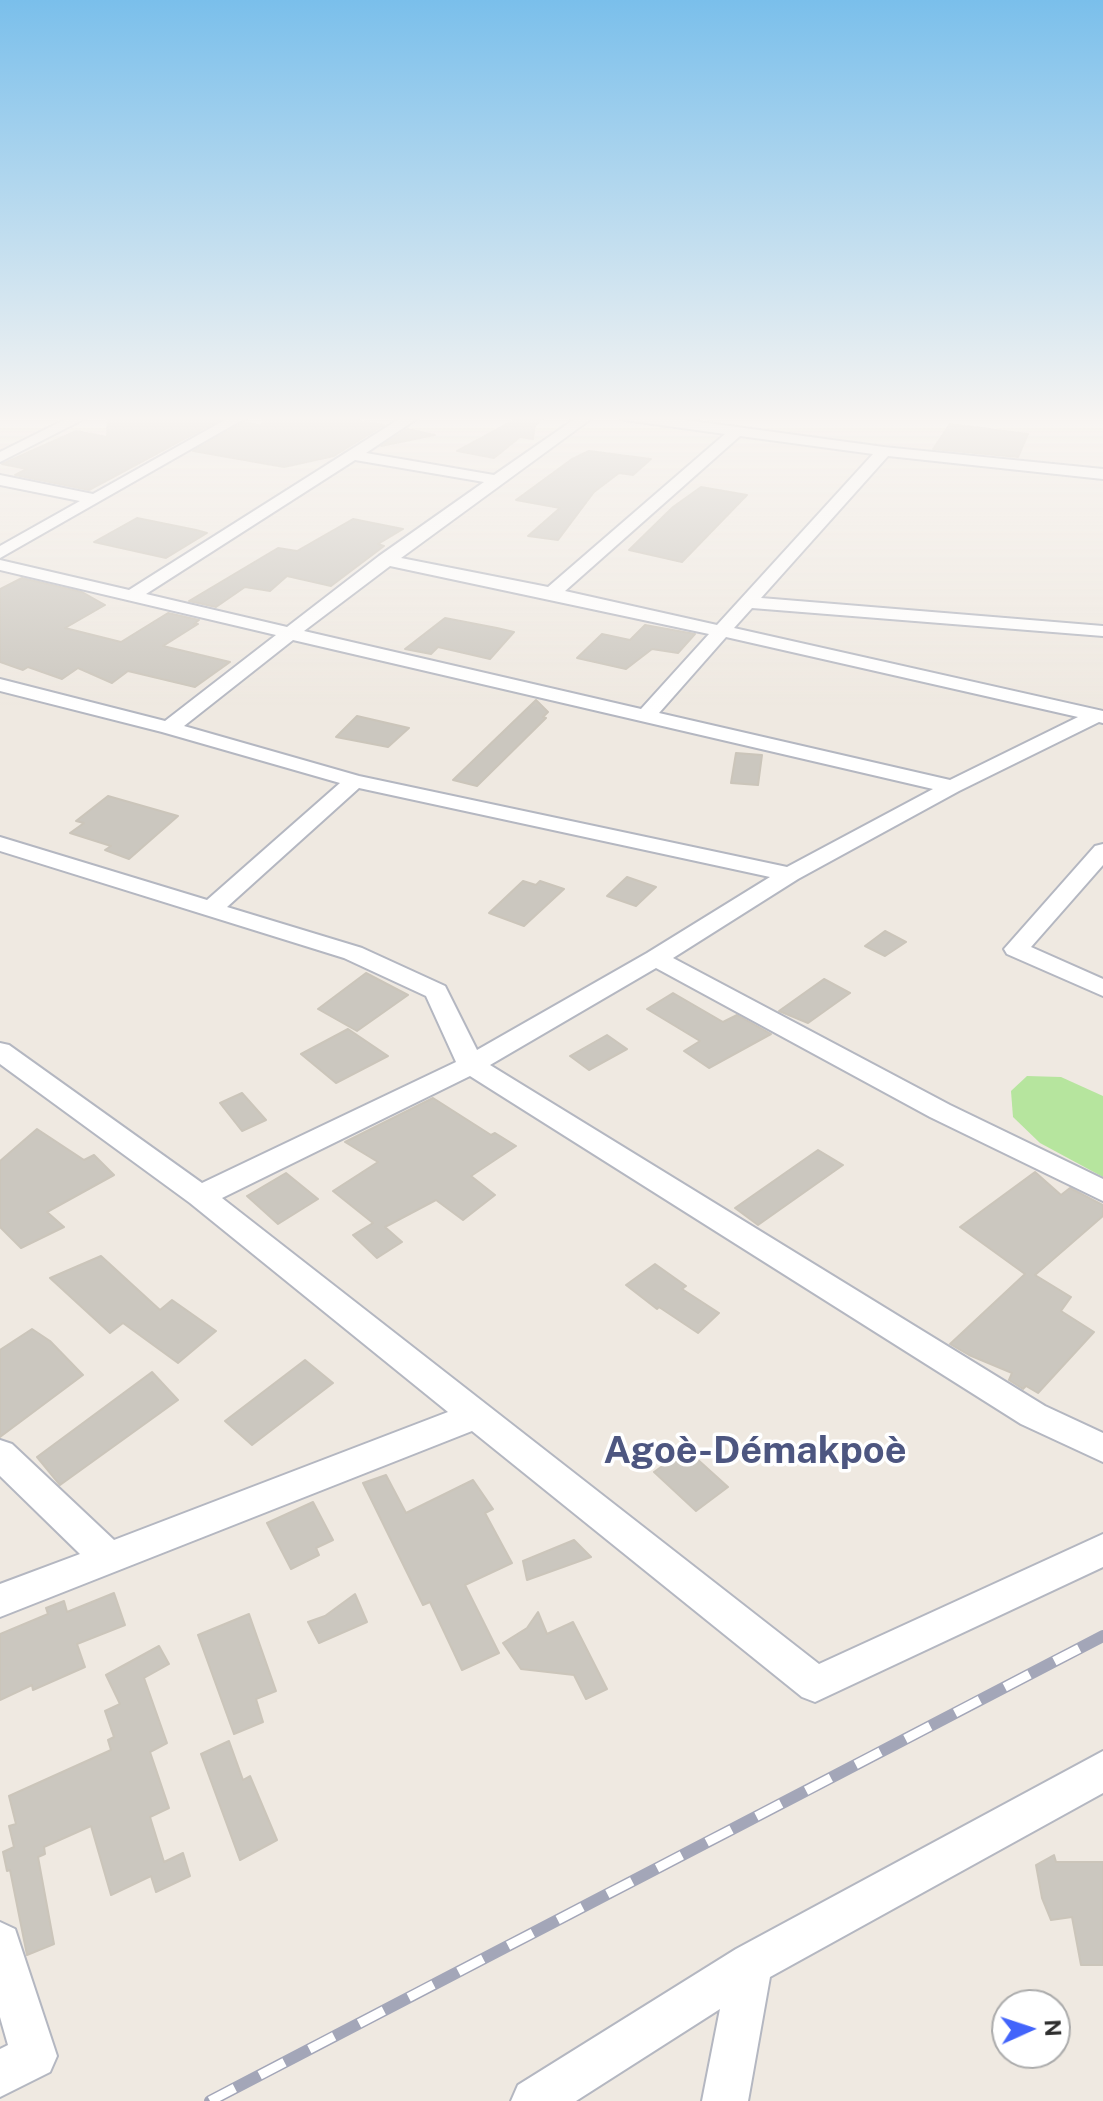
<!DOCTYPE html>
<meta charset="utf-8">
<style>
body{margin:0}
#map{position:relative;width:1103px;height:2101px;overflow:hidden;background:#efe9e1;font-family:"Public Sans",sans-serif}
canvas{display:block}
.north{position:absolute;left:991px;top:1989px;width:80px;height:80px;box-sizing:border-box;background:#fff;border:2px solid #ababab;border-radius:50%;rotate:87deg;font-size:22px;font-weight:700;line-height:32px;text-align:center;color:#2e2e2e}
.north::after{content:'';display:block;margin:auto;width:28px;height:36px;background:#4264fb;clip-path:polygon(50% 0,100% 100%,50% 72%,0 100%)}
</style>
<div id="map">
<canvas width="1103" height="2101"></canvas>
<div class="north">N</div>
</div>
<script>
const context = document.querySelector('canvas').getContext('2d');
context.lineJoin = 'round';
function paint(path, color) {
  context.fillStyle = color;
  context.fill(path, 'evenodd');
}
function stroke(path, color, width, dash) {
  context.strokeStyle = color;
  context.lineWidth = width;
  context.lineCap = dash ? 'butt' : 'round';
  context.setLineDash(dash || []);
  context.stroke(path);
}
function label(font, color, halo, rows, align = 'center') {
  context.font = font + ' "Public Sans",sans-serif';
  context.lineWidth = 7;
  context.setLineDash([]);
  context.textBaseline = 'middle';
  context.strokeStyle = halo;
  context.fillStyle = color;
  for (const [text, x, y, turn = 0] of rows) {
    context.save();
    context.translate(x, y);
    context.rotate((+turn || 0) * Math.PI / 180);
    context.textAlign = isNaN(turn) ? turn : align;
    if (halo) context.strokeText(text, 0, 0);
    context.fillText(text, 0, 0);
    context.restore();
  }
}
paint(new Path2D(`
 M1027,1076L1061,1077L1103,1096V1177L1040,1143L1013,1117L1011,1091Z`), '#b6e59e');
const building = new Path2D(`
 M108,416L223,418L89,490L15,475L27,469L2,464L76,431L107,437Z
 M263,416H330L384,425L334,456L284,467L193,451L244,422L262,426Z
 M522,416H546L535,425L533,439L520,437L494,458L457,451Z
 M950,424L1028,434L1018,457L933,449Z
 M407,429L435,435L381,446Z
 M589,451L651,459L633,475L619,473L594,492L558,540L528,536L560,508L516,500L572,459Z
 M701,487L747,495L682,562L629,550L673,507Z
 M137,518L196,530L207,533L166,558L94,542Z
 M353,519L403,529L378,544L384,546L331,586L287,576L270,591L245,587L216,607L189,601L278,548L297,551Z
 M22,578L82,592L105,605L65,628L121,642L168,613L199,620L194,624H198L163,646L230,662L195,687L128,671L112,683L78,668L62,679L28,667L23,670L0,662V589Z
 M445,618L497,628L514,632L490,659L438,647L431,654L405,649Z
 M645,625L695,634L678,653L652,649L626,669L577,658L602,634L630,640Z
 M536,700L548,712L543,717L546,718L477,786L453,780Z
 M357,716L409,728L388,747L336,737Z
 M736,753L762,755L758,785L731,783Z
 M108,796L178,816L129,859L105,850L111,846L70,833L84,823L76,821Z
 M627,877L656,887L636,906L607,896Z
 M523,881L536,885L540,881L564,889L524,926L489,913Z
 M885,931L906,942L885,956L865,946Z
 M366,973L408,995L357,1031L318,1009Z
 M824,979L850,993L808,1023L779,1011Z
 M673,993L723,1022L737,1015L771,1034L709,1068L684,1051L700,1041L647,1009Z
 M348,1029L388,1056L336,1083L301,1054Z
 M607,1035L627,1049L589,1070L570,1056Z
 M242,1093L266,1120L242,1131L220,1103Z
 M433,1098L491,1135L495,1133L516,1146L471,1176L495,1195L463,1220L436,1200L385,1227L402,1242L377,1258L353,1235L373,1223L333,1191L378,1162L345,1142Z
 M37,1129L84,1160L94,1155L114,1175L47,1212L64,1227L21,1248L0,1227V1161Z
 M818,1150L843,1165L758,1225L735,1208Z
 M1035,1172L1061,1195L1070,1188L1103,1205V1216L1035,1275L1071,1297L1061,1311L1094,1332L1038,1393L1026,1386L1023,1389L1009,1380L1012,1373L969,1355L950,1344L1025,1274L960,1227Z
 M286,1173L318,1199L278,1224L247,1196Z
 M101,1256L160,1310L172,1300L216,1331L178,1363L123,1323L110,1333L50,1278Z
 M655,1264L686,1286L682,1289L719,1313L698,1333L659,1307L657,1309L626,1285Z
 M32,1329L50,1341L83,1375L0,1437V1350Z
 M305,1360L333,1383L252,1445L225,1421Z
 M152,1372L178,1400L60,1485L37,1457Z
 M686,1449L728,1487L696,1511L654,1472Z
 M386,1475L406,1513L473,1480L493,1509L485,1513L512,1563L465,1585L499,1653L462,1670L430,1602L423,1605L363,1483Z
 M313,1502L333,1540L316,1548L319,1555L291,1569L267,1523Z
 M574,1540L591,1557L527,1580L523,1561Z
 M114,1593L125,1625L77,1644L85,1667L33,1690L32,1685L0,1700V1634L48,1614L46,1608L64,1601L67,1612Z
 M355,1594L367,1622L319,1643L308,1622L325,1616Z
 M538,1612L547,1634L573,1622L607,1689L586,1699L574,1675L521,1669L503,1643L527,1628Z
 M249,1614L276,1691L256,1699L263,1722L234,1734L198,1635Z
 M159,1646L169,1664L144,1678L167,1743L150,1752L169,1808L150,1817L164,1862L183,1853L190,1876L156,1892L151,1876L111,1895L91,1826L44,1847L45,1854L38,1857L54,1944L27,1955L10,1870L7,1871L3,1852L14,1847L9,1826L16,1824L9,1796L111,1750L108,1740L114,1737L105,1711L120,1704L106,1675Z
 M229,1741L243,1780L250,1776L277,1840L240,1860L201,1754Z
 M1054,1855L1056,1862H1103V1965H1081L1072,1917L1051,1920L1042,1898L1036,1865Z`);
paint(building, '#cbc7bf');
stroke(building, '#cbc5ba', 2);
const minor = new Path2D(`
 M72,416H90L0,462V452Z
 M232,416H249L0,558V546L80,501L0,485V475L93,494Z
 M404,416H421L366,453L494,475L579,416H595L401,558L548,587L725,434L625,420L618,416H656L884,447L1103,469V479L888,456L761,598L1103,626V636L752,608L734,628L1103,711V723L1099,722L959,791L798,879L673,958L950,1105L1103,1179V1201L930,1117L656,968L490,1065L1045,1406L1103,1433V1462L1021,1424L470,1076L222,1198L819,1664L1103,1534V1567L815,1702L802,1697L472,1431L0,1617V1584L80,1554L0,1476V1440L12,1444L114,1540L448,1412L190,1203L0,1064V1043L9,1045L202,1183L456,1062L426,996L344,958L0,851V837L207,900L340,783L162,732L0,691V679L165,721L276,635L0,570V560L129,590ZM740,436L873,454L717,625L565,591ZM355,460L484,482L379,556L287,627L146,594ZM390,566L709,634L641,709L304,631ZM726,637L1078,717L950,780L659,713ZM293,640L933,789L787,867L359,776L184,726ZM359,788L770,877L647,953L477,1050L445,986L362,948L227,907Z
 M1103,844V865L1031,947L1103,979V996L1007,954L1004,949L1095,846Z
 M1103,1751V1793L770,1977L748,2101H702L720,2009L576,2101H511L518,2085L736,1949Z
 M0,1922L15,1929L57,2056L50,2072L0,2097V2049L8,2045L0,2017Z`);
stroke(minor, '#b4b7c1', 4);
paint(minor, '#fff');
const rail = new Path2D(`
 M210,2101L1103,1636`);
stroke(rail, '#a3a6b8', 12);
stroke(rail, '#fff', 9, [28]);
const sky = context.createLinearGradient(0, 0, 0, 710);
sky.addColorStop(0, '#7abfeb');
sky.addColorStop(0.59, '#f8f5f2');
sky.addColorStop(1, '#f8f5f200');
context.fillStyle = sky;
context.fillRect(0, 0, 1103, 710);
label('bold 38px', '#4d5680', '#fff', [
 ["Agoè-Démakpoè",755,1451]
]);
</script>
